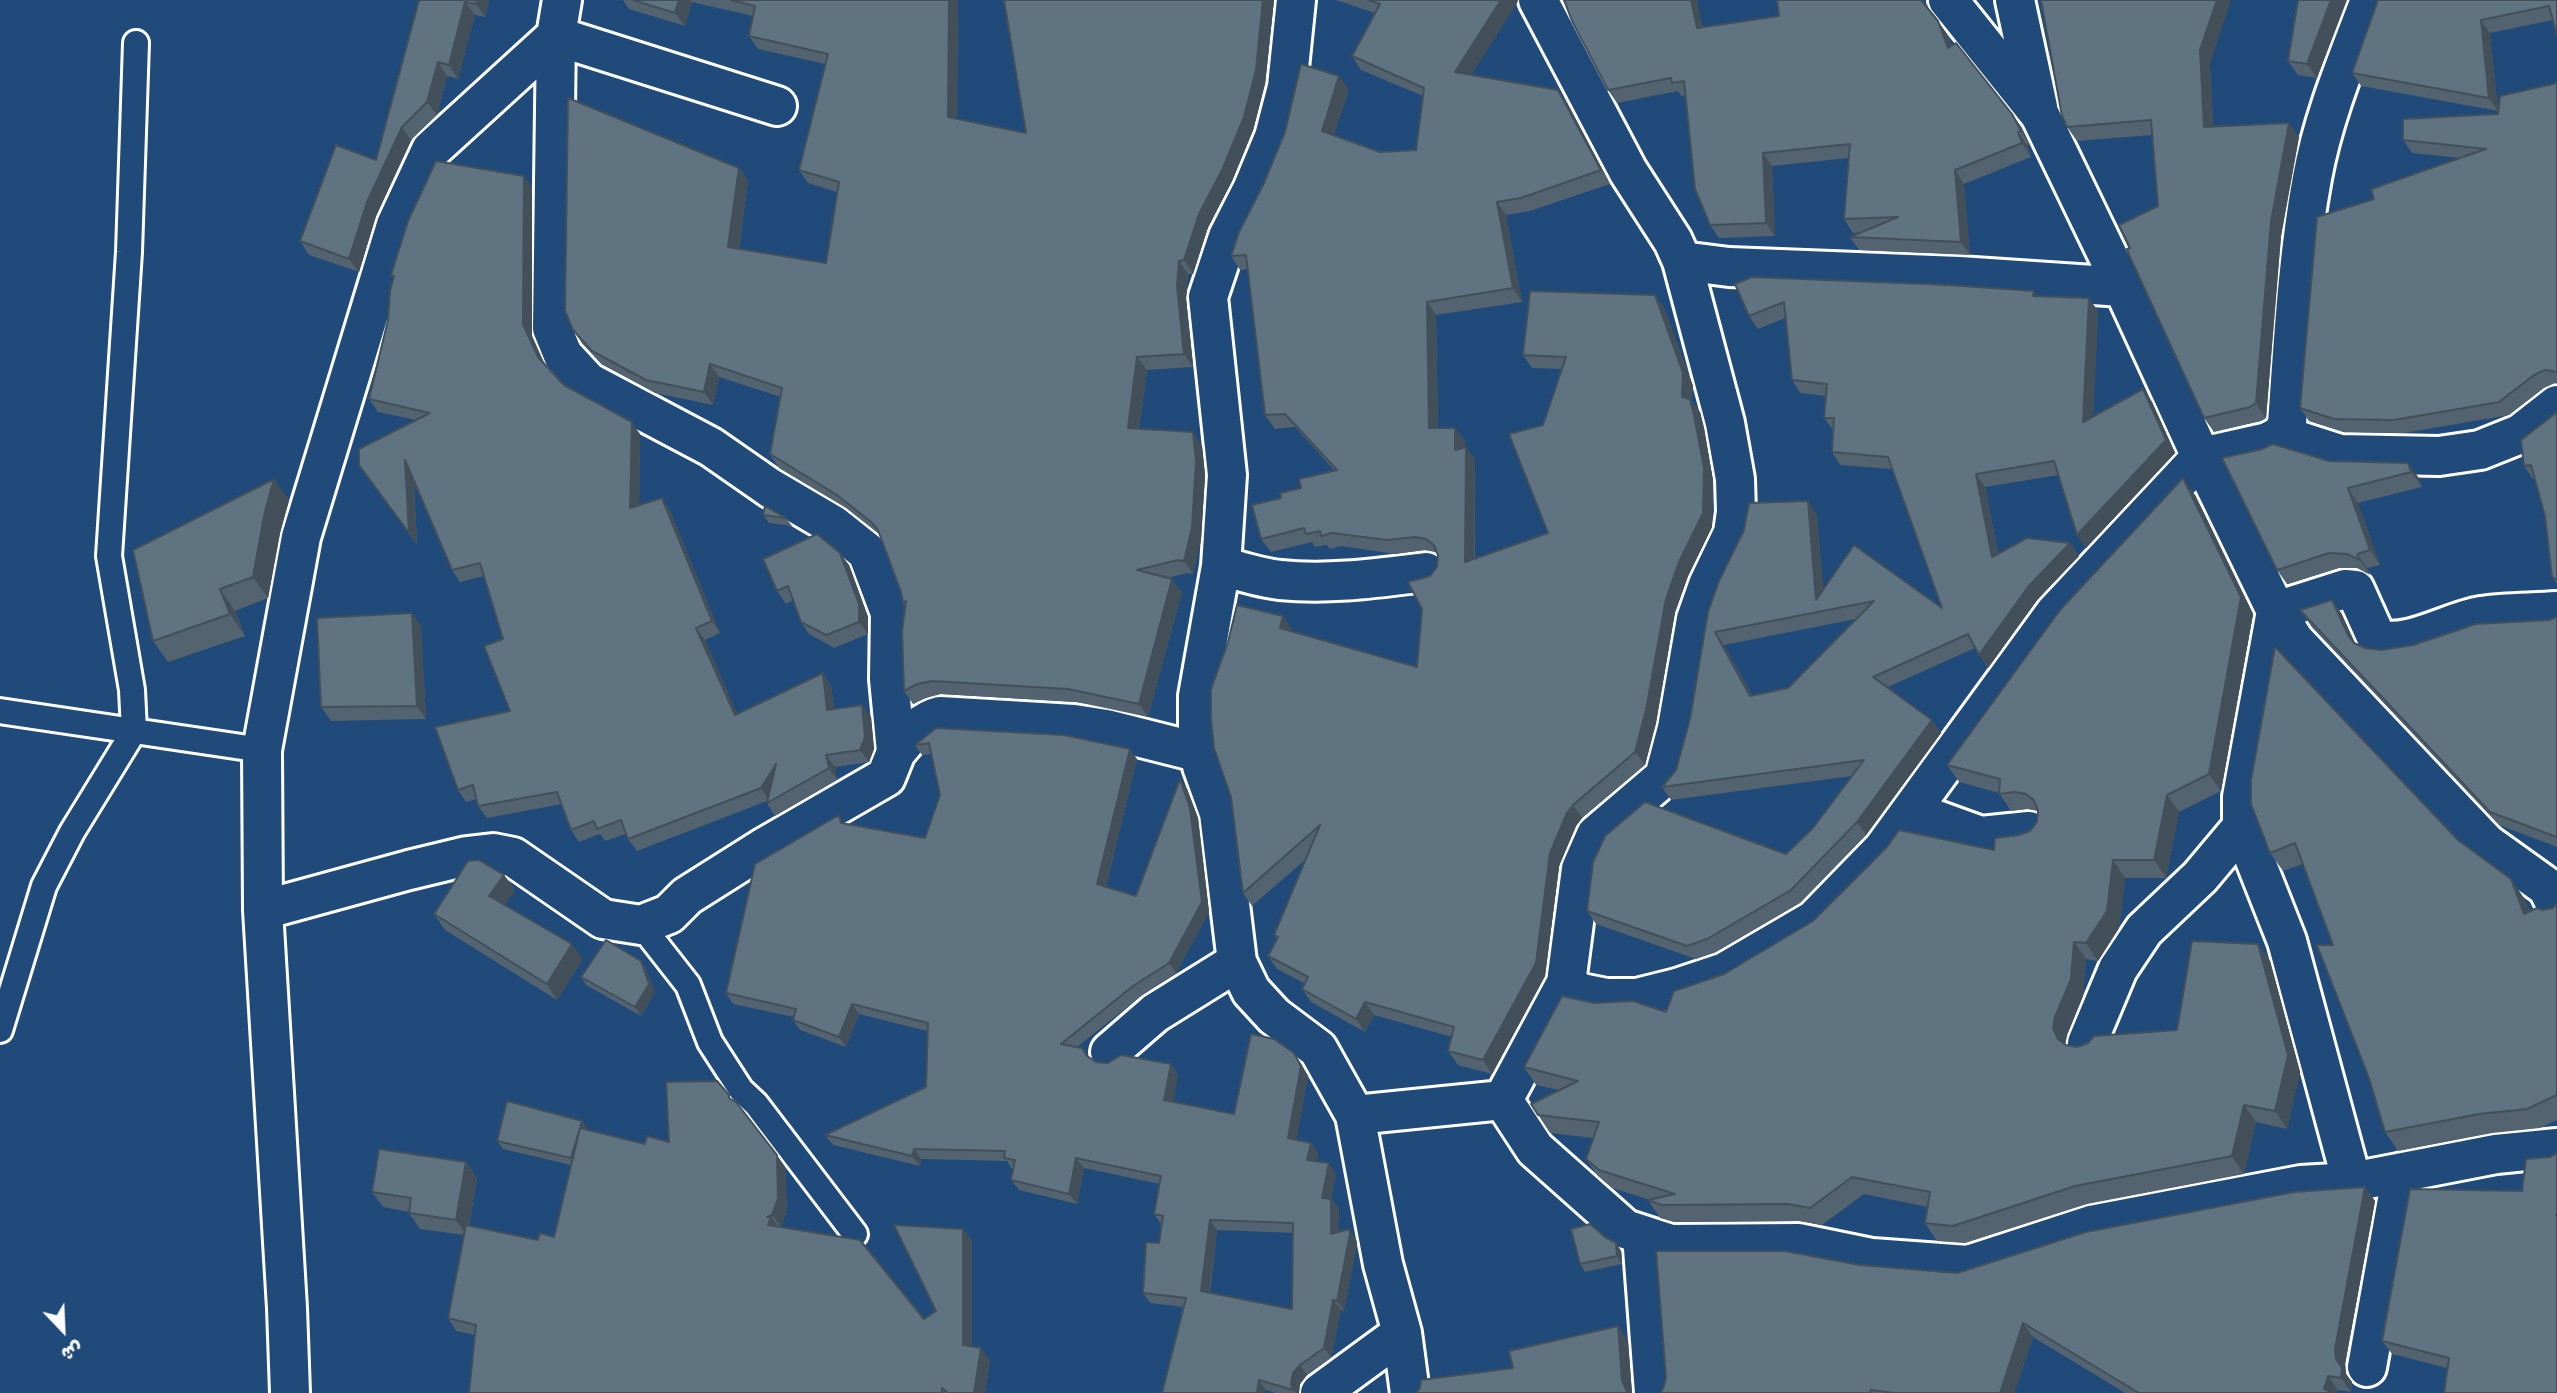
<!DOCTYPE html>
<meta charset="utf-8">
<style>
body{margin:0}
#map{position:relative;width:2557px;height:1393px;overflow:hidden;background:#1f4a7a;font-family:"Indie Flower","Playpen Sans Arabic",sans-serif}
canvas{display:block}
.north{position:absolute;left:28px;top:1295px;width:70px;height:70px;-webkit-text-stroke:5px #1f4a7a;paint-order:stroke;rotate:157deg;font-size:19px;font-weight:700;line-height:28px;text-align:center;color:#fff}
.north::after{content:'';display:block;margin:auto;width:24px;height:32px;background:#fff;clip-path:polygon(50% 0,100% 100%,50% 72%,0 100%)}
</style>
<div id="map">
<canvas width="2557" height="1393"></canvas>
<div class="north">ش</div>
</div>
<script>
const context = document.querySelector('canvas').getContext('2d');
context.lineJoin = 'round';
function stroke(path, color, width, dash) {
  context.strokeStyle = color;
  context.lineWidth = width;
  context.lineCap = dash ? 'butt' : 'round';
  context.setLineDash(dash || []);
  context.stroke(path);
}
function paint(path, color) {
  context.fillStyle = color;
  context.fill(path, 'evenodd');
}
const service = new Path2D(`
 M136,43L129,252L109,556L132,690L134,731L262,750
 M0,711L134,731L72,832L44,886L0,1030
 M641,925L688,985L710,1042L741,1090L756,1104L855,1234`);
const minor = new Path2D(`
 M1296,0L1287,87L1274,137L1252,190L1228,237L1208,297L1227,475L1221,566L1198,696V734L1202,766L1219,813L1237,962L1251,991L1274,1016L1318,1049L1355,1115L1383,1264L1402,1333L1410,1393
 M1538,0L1628,171L1673,241L1682,261L1729,267L1959,276L2123,287
 M2015,0L2038,107
 M2370,0C2348,58 2323,117 2312,178C2297,259 2293,342 2287,424L2281,435L2268,442L2201,457L2276,611L2294,640L2487,844L2547,887L2557,907
 M2281,435L2340,454L2439,456L2480,450L2520,434L2557,405
 M1221,566C1240,571 1260,578 1280,580C1329,585 1377,578 1426,572
 M896,752C909,737 920,721 940,716L1074,724L1106,729L1201,753
 M1912,811L1981,836L2029,831
 M263,910L409,870L467,856L493,853L513,857L603,919L641,925L669,914L687,896L763,848L886,777L896,752L889,679L890,613L867,552L833,525L770,488L711,447L588,382L563,355L552,328L556,36L777,106
 M1566,983L1581,869L1596,835L1664,777L1677,728L1696,619L1708,585L1733,533L1736,512L1735,479L1725,423L1682,261
 M2087,1043L2118,969L2144,930L2200,877L2242,827
 M1110,1052L1155,1013L1237,962
 M1503,1100L1535,1149L1625,1229L1671,1244L1799,1243L1872,1258L1968,1265L2091,1225L2301,1185L2352,1182L2496,1154L2557,1148
 M1355,1115L1503,1100L1566,983L1581,993L1606,998H1637L1677,988L1725,972L1814,920L1883,849L2055,613L2201,457L2123,287L2040,115L1948,0
 M2352,1182L2287,941L2242,827V797L2276,611L2345,589L2355,590L2377,639C2409,648 2450,621 2481,616C2506,612 2532,613 2557,611
 M1642,1235L1654,1393
 M2367,1367L2402,1172
 M290,1393L287,1308L263,910L262,750L301,537L396,225L431,150L556,36L562,0
 M1320,1393L1402,1333`);
stroke(service, '#fff', 30);
stroke(minor, '#fff', 44);
stroke(service, '#1f4a7a', 24);
stroke(minor, '#1f4a7a', 38);
paint(new Path2D(`
 M419,0H489L485,17L475,15L458,79L447,76L437,115L411,140L376,216L359,272L309,255L300,241L376,160Z
 M623,0H958L957,119L1026,133L1004,0H1274L1265,83L1253,130L1232,181L1208,227L1193,274H1188L1186,299L1193,367L1147,370L1139,429L1202,446L1205,475L1201,540L1193,574L1187,573L1168,578L1182,592L1148,717L1077,702L941,694L926,698L913,704L904,691L905,607L903,603L901,592L879,534L846,508L779,468L770,454L781,397L719,377L713,405L655,393L602,364L582,343L573,330L739,168L748,181L739,249L826,263L837,192L808,183L799,170L825,64L758,49L749,36L753,16L692,2L685,26L629,9Z
 M1336,0H1518L1517,3L1471,74L1567,103L1610,184L1530,211L1506,215L1522,302L1436,315L1438,428H1455L1465,441V447L1475,460V559L1548,533L1543,425L1561,369L1532,368L1523,355L1655,295L1664,308L1693,386L1691,401L1700,412L1704,428L1713,481L1712,527L1688,576L1675,612L1656,723L1645,765L1582,818L1576,826L1559,866L1545,976L1492,1074L1458,1065L1448,1051L1452,1037L1374,1015L1365,1032L1311,1002L1302,989L1304,983L1277,969L1268,956L1277,939L1274,935L1306,859L1252,906L1243,893L1231,797L1292,629V631L1417,667L1430,576L1437,567L1438,555L1435,552L1424,550L1396,554L1341,546L1330,549L1327,545L1315,547L1312,542L1271,552L1261,539L1281,498L1334,470L1295,427L1275,429L1265,415L1248,269L1240,270L1231,256L1349,89L1334,135L1380,152L1416,150L1423,96L1361,70L1352,56L1375,13Z
 M2298,0L2317,78L2298,75L2288,61Z
 M2378,0H2557L2553,20L2490,33L2498,111L2361,86L2352,73Z
 M1927,4L1929,10L1947,34L1952,46L2012,114L2021,127L2030,145H2027L2031,157L1964,184L1970,255L1859,250L1850,237L1861,232L1853,233L1844,219L1849,158L1772,166L1775,236L1719,238L1710,225L1686,95L1681,96L1678,91L1617,103L1608,90L1703,27Z
 M2210,64L2213,127L2299,137L2281,236L2266,418L2260,421L2214,432L2204,418L2130,248L2158,206L2152,135L2077,141L2067,127Z
 M2557,83V384L2555,383L2544,388L2509,415L2404,433L2344,432L2309,421L2300,408L2374,199L2460,158L2412,153L2403,140L2498,114Z
 M524,176L532,188V336L544,364L564,385L640,434L639,505L662,498L670,511L720,633L705,640L737,714L823,673L831,686L834,709L871,717L874,749L869,762L835,767L837,780L775,816L767,803V801L637,851L628,839L626,834L605,841L600,834L579,842L571,830L562,804L487,818L478,806L476,799L466,802L458,790L510,711L503,639L484,576L460,582L452,570L414,481L417,545L359,465L416,420L378,412L369,399L388,320L394,278L391,275Z
 M1735,284L2038,296L2098,311L2093,417L2143,389L2152,402L2175,453L2086,548L2077,535L2059,475L1985,487L1998,553L2070,543L2079,556L2037,600L1988,668L1975,648L1888,687L1932,720L1941,733L1866,835L1800,903L1716,952L1696,959L1596,924L1587,911L1786,854L1813,828L1852,776L1671,800L1662,787L1676,770L1690,719L1708,612L1817,514L1823,590L1942,608L1892,469L1840,465L1832,452L1833,430L1824,418L1826,396L1800,393L1792,380L1785,318L1758,329L1749,316ZM1856,619L1788,688L1752,695L1724,645Z
 M2557,412V584L2552,577L2545,516L2535,479H2533L2524,466Z
 M2329,461L2408,463L2418,477L2422,487L2358,503L2380,565L2367,568L2370,575L2357,568H2339L2287,584L2277,570Z
 M2195,495L2253,614L2221,791L2179,812L2166,878H2125L2119,928L2098,961L2086,959L2083,996L2067,1035L2065,1045L2077,1047L2177,1030L2258,944L2270,961L2300,1072L2287,1129L2256,1122L2244,1174L2087,1204L1965,1243L1937,1241L1925,1223L1928,1207L1864,1194L1822,1225L1799,1221L1674,1222L1660,1218L1648,1200H1650L1612,1188L1598,1176L1586,1159L1593,1138L1550,1133L1531,1104L1559,1090L1536,1085L1524,1067L1594,1003L1666,1012L1724,974L1994,850L2019,835L2030,831L2037,822L2038,811L2027,809L2011,811L1999,793L1959,782L1947,765Z
 M289,500L280,533L268,598L235,611L245,636L168,662L153,641Z
 M763,515L786,518L792,526L769,523Z
 M817,534L849,565L868,617V634L834,648L809,634L801,622L793,600L786,604L777,591Z
 M2332,600L2341,613L2355,643L2365,648L2381,650L2413,645L2549,620L2557,617V847L2499,825L2309,623L2300,610Z
 M412,613L421,626L426,719L331,721L321,707Z
 M936,728L1137,759L1106,887L1136,896L1187,789L1198,818L1209,912L1176,973L1141,996L1077,1047L1082,1048L1089,1058L1096,1062L1171,1064L1178,1075L1173,1101L1234,1114L1294,1053L1301,1064L1308,1076L1296,1140L1311,1143L1318,1153L1316,1161L1336,1174L1331,1199L1339,1209L1338,1232L1356,1239L1357,1244L1344,1311L1341,1310L1331,1358L1307,1375L1300,1384L1299,1393H1275L1266,1390V1393H1162L1184,1307L1150,1303L1143,1293L1159,1243L1161,1224L1154,1214L1160,1184L1084,1168L1077,1204L1019,1190L1011,1180L1014,1168H1011L1007,1161L921,1159L920,1166L833,1145L825,1135L926,1087L927,1031L859,1014L846,1047L800,1030L793,1020L794,1017L733,1004L726,993L845,824L925,838L940,795L932,754L922,755L915,745ZM1217,1230L1293,1233L1292,1309L1210,1293Z
 M2251,804L2458,840L2524,898L2530,912L2553,908L2557,903V1120L2540,1128L2492,1133L2398,1151L2385,1132L2333,945L2303,864L2283,871L2270,853Z
 M504,875L515,890L505,905L583,959L557,1000L445,930L434,914Z
 M641,961L646,969L655,992L641,1016L586,985L581,977Z
 M732,1100L785,1167L787,1210L781,1227L924,1319L936,1311L963,1229L972,1241V1347L990,1360L985,1393H469L475,1335L456,1331L448,1318L464,1235L420,1229L409,1213V1212L383,1207L372,1192L477,1177L469,1226L538,1240L554,1237L571,1165L503,1149L497,1141L582,1121L588,1130L645,1144L669,1142Z
 M2550,1157L2447,1368L2392,1354L2382,1341L2522,1191Z
 M2365,1187L2375,1201L2345,1363L2346,1374L2352,1382L2351,1392L2338,1390L2337,1393H2125L2033,1337L2014,1393H1660L1860,1265L1957,1273Z
 M1605,1237L1616,1243L1621,1251L1622,1264L1585,1272L1580,1264Z`), '#53636f');
paint(new Path2D(`
 M477,0H489L485,17L476,4Z
 M679,0H690L692,2L685,26L675,13Z
 M949,0H958L957,131L948,117Z
 M1263,0H1274L1265,83L1253,130L1232,181L1208,227L1193,274L1184,260L1199,214Z
 M1501,0H1518L1517,3L1465,85L1455,72Z
 M1691,0H1697L1706,41L1697,28Z
 M2217,0H2231L2210,64L2214,141L2204,127L2200,50Z
 M2331,0H2347L2317,78L2307,64Z
 M465,2L475,15L458,79L449,65Z
 M2481,20L2490,33L2498,111L2489,98Z
 M1938,21L1947,34L1957,61L1948,48Z
 M438,62L447,76L437,115L427,102Z
 M1339,76L1349,89L1331,144L1322,131Z
 M1558,90L1567,103L1610,184L1601,170Z
 M2012,114L2021,127L2030,145L2021,131Z
 M2289,123L2299,137L2281,236L2266,418L2256,403L2271,222Z
 M402,127L411,140L376,216L359,272L349,259L367,202Z
 M2018,132L2027,145L2031,157L2022,143Z
 M1763,153L1772,166L1775,236L1766,223Z
 M739,168L748,181L737,260L728,247Z
 M1955,170L1964,184L1970,255L1961,242Z
 M524,176L532,188V336L547,369L538,357L523,324Z
 M1497,202L1506,215L1522,302L1513,288Z
 M1179,261L1188,274L1186,299L1193,367L1184,354L1177,286Z
 M1655,295L1664,308L1693,386L1691,401L1700,412L1704,428L1713,481L1712,527L1688,576L1675,612L1656,723L1645,765L1635,752L1682,397Z
 M2089,298L2098,311L2092,435L2083,422Z
 M1427,302L1436,315L1438,441L1429,428Z
 M1137,357L1147,370L1137,441L1128,428Z
 M710,364L719,377L713,405L704,392Z
 M2143,389L2152,402L2175,453L2086,548L2077,535Z
 M632,422L640,434L639,520L630,508Z
 M1455,428L1465,441V463L1455,450Z
 M1193,432L1202,446L1205,475L1201,540L1193,574L1184,561Z
 M1466,447L1475,460L1474,575L1465,562Z
 M405,460L413,472L417,545L409,533Z
 M2408,463L2418,477L2422,487L2411,472Z
 M1976,474L1985,487L2001,570L1992,557Z
 M2183,478L2195,495L2253,614L2221,791L2209,774Z
 M274,479L289,500L280,533L268,598L253,577L265,511Z
 M2348,488L2358,503L2380,565L2370,550Z
 M662,498L670,511L720,633L712,621Z
 M1808,501L1817,514L1825,610L1816,600Z
 M2070,543L2079,556L2037,600L1988,668L1979,655L2028,587Z
 M840,553L849,565L868,617V634L859,622Z
 M2357,554L2367,568L2370,575L2360,560Z
 M1172,579L1182,592L1148,717L1139,704Z
 M220,589L235,611L245,636L230,614Z
 M2332,600L2341,613L2357,648L2348,635Z
 M412,613L421,626L426,719L417,706Z
 M1283,616L1292,629L1289,641L1280,628Z
 M696,628L705,640L743,727L735,715Z
 M1715,632L1724,645L1759,709L1750,696Z
 M823,673L831,686L836,722L827,710Z
 M862,705L871,717L874,749L869,762L860,750Z
 M1932,720L1941,733L1866,835L1857,822Z
 M1130,749L1137,759L1104,894L1097,884Z
 M826,755L835,767L837,780L829,768Z
 M776,764L769,801L761,788Z
 M1180,779L1187,789L1198,818L1209,912L1176,973L1169,963Z
 M2167,795L2179,812L2166,878L2154,860Z
 M1573,805L1582,818L1576,826L1559,866L1545,976L1492,1074L1483,1060L1550,853L1567,813Z
 M2113,860L2125,878L2119,928L2098,961L2086,943Z
 M504,875L515,890L500,912L489,896Z
 M2511,879L2524,898L2538,933L2524,914Z
 M2074,942L2086,959L2083,996L2067,1035L2065,1045L2058,1039L2053,1028L2055,1017Z
 M572,944L583,959L557,1000L547,984Z
 M2258,944L2270,961L2300,1072L2287,1129L2275,1111Z
 M641,961L646,969L655,992L641,1016L635,1007Z
 M1365,1002L1374,1015L1365,1032L1356,1019Z
 M852,1004L859,1014L846,1047L839,1037Z
 M1294,1053L1308,1076L1295,1149L1288,1138Z
 M1171,1064L1178,1075L1172,1110L1164,1100Z
 M2244,1105L2256,1122L2244,1174L2232,1156Z
 M582,1121L588,1129L577,1166L571,1158Z
 M1311,1143L1318,1153L1314,1170L1307,1160Z
 M914,1149L921,1159L920,1166L912,1156Z
 M777,1155L785,1167L787,1210L781,1227L772,1215Z
 M1076,1158L1084,1168L1077,1204L1069,1194Z
 M466,1162L477,1177L467,1236L456,1220Z
 M1329,1163L1336,1174L1329,1209L1322,1198Z
 M2365,1187L2375,1201L2345,1363L2346,1374L2352,1382L2351,1392L2341,1378L2336,1359L2335,1349Z
 M1331,1199L1339,1209L1338,1244L1331,1234Z
 M771,1217L780,1229L768,1225Z
 M1210,1220L1217,1230L1208,1301L1201,1291Z
 M963,1229L972,1241V1357L963,1345Z
 M1349,1229L1356,1239L1357,1244L1344,1311L1337,1301Z
 M1616,1243L1621,1251L1622,1264L1617,1256Z
 M1333,1300L1341,1310L1331,1358L1324,1348Z
 M2023,1323L2033,1337L2014,1393H2000Z
 M1618,1326L1628,1340L1632,1393H1627L1622,1380Z
 M981,1348L990,1360L985,1393H974Z
 M1300,1365L1307,1375L1300,1384L1299,1393H1295L1291,1384L1293,1373Z
 M2328,1376L2338,1390L2337,1393H2327L2324,1389Z
 M1259,1380L1266,1390V1393H1257Z`), '#43505a');
const building = new Path2D(`
 M419,0H477L476,4L465,2L449,65L438,62L427,102L402,127L367,202L349,259L300,241L336,145L376,160Z
 M633,0H679L675,13Z
 M731,0H949L948,117L1026,133L1004,0H1263L1256,70L1244,117L1223,168L1199,214L1184,260L1179,261L1177,286L1184,354L1137,357L1128,428L1193,432L1196,462L1192,527L1184,561L1178,560L1137,570L1172,579L1139,704L1068,689L932,681L917,684L904,691L902,631L906,601L903,603L901,592L878,530L871,522L837,495L770,454L782,388L710,364L704,392L646,380L592,351L573,330L565,311L568,98L739,168L728,247L826,263L839,182L799,170L828,54L749,36L755,6Z
 M1368,0H1501L1455,72L1558,90L1601,170L1521,198L1497,202L1513,288L1427,302L1429,428H1455V450L1466,447L1465,562L1548,533L1509,434L1543,425L1566,357L1523,355L1530,291L1655,295L1683,373L1682,397L1690,399L1694,415L1704,468L1703,513L1679,562L1666,599L1646,710L1635,752L1573,805L1567,813L1550,853L1536,963L1483,1060L1448,1051L1454,1027L1365,1002L1356,1019L1302,989L1308,977L1268,956L1278,937L1274,935L1320,825L1243,893L1231,797L1214,748L1211,719V689L1228,642L1237,605L1283,616L1280,628L1417,667L1422,609L1408,582L1430,576L1437,567L1438,555L1434,545L1426,539L1415,537L1387,540L1332,533L1321,536L1320,531L1306,534L1304,528L1261,539L1252,505L1281,498L1280,493L1301,488L1299,479L1337,470L1285,414L1265,415L1246,255L1231,256L1239,232L1263,185L1285,132L1301,64L1339,76L1322,131L1380,152L1416,150L1424,88L1352,56L1380,4Z
 M1564,0H1691L1697,28L1779,16L1777,0H1921L1938,21L1948,48L1956,43L2012,114L2021,131L2018,132L2022,143L1955,170L1961,242L1850,237L1898,217L1844,219L1850,144L1763,153L1766,223L1710,225L1695,189L1684,81L1672,83L1671,78L1608,90L1572,21Z
 M2041,0H2217L2200,50L2204,127L2289,123L2271,222L2256,403L2250,407L2204,418L2130,257L2127,249L2130,248L2119,225L2158,206L2151,120L2067,127L2062,116Z
 M2298,0H2331L2307,64L2288,61Z
 M2378,0H2557V35L2549,6L2481,20L2489,98L2352,73Z
 M2557,83V372L2545,370L2534,375L2499,402L2394,420L2334,419L2300,408L2317,217L2374,199L2371,189L2486,149L2403,140V119L2498,114L2500,96Z
 M436,161L524,176L523,324L538,357L564,385L632,422L630,508L662,498L712,621L696,628L735,715L823,673L827,710L862,705L865,737L860,750L826,755L829,768L767,803L776,764L761,788L628,839L621,820L597,829L594,821L571,830L557,792L478,806L473,785L458,790L435,727L510,711L484,646L503,639L480,563L452,570L405,460L409,533L359,465V449L430,413L369,399L388,320L390,291L394,276L391,275L408,221Z
 M1752,277L1949,285L2034,291L2033,296L2089,298L2083,422L2143,389L2166,440L2077,535L2054,461L1976,474L1992,557L2027,538L2070,543L2028,587L1979,655L1968,634L1873,677L1932,720L1857,822L1791,890L1707,939L1687,946L1587,911L1593,862L1605,836L1645,802L1786,854L1813,828L1864,760L1662,787L1676,770L1690,719L1708,612L1719,581L1744,530L1749,503L1808,501L1816,600L1854,545L1942,608L1888,457L1832,452L1834,418H1824L1827,384L1792,380L1784,302L1749,316L1735,284ZM1874,601L1788,688L1750,696L1715,632Z
 M2557,412V580L2552,577L2545,516L2531,465L2524,466L2521,440Z
 M2273,444L2329,461L2408,463L2411,472L2348,488L2370,550L2357,554L2360,560L2347,554L2329,553L2277,570L2222,458L2262,449Z
 M2183,478L2241,597L2209,774L2167,795L2154,860H2113L2107,911L2086,943L2074,942L2071,979L2055,1017L2053,1028L2058,1039L2066,1045L2077,1047L2088,1043L2094,1036L2177,1030L2192,941L2258,944L2288,1055L2275,1111L2244,1105L2232,1156L2075,1186L1953,1226L1925,1223L1930,1192L1852,1177L1810,1208L1787,1204L1662,1205L1648,1200L1675,1194L1599,1170L1586,1159L1599,1122L1538,1115L1531,1104L1578,1081L1524,1067L1562,996L1594,1003L1633,1001L1666,1012L1674,991L1724,974L1813,921L1887,847L1899,830L1994,850L1995,838L2019,835L2030,831L2037,822L2038,811L2034,800L2026,794L2015,792L1999,794L2000,779L1947,765L2060,610Z
 M274,479L265,511L253,577L220,589L230,614L153,641L133,550Z
 M765,506L786,518L763,515Z
 M817,534L840,553L859,604V622L826,635L801,622L788,586L777,591L763,559Z
 M2332,600L2348,635L2354,643L2365,648L2381,650L2413,645L2476,624L2549,620L2557,617V837L2490,812L2300,610Z
 M412,613L417,706L321,707L317,618Z
 M2275,647L2458,840L2511,879L2524,914L2537,908L2543,910L2553,908L2557,903V1095L2527,1109L2479,1114L2385,1132L2369,1078L2317,945H2333L2295,843L2270,853L2251,804V780Z
 M936,728L1064,735L1130,749L1097,884L1136,896L1180,779L1190,808L1202,902L1169,963L1133,986L1061,1044L1082,1048L1087,1056L1096,1062L1108,1063L1121,1055L1171,1064L1164,1100L1234,1114L1251,1034L1274,1039L1294,1053L1301,1066L1288,1138L1311,1143L1307,1160L1329,1163L1322,1198L1331,1199V1234L1349,1229L1350,1234L1337,1301L1333,1300L1324,1348L1300,1365L1293,1373L1291,1384L1293,1390L1259,1380L1257,1393H1162L1186,1298L1143,1293L1146,1242L1159,1243L1163,1216L1154,1214L1161,1176L1076,1158L1069,1194L1011,1180L1015,1160L1004,1158L1005,1151L914,1149L912,1156L825,1135L926,1087L928,1023L852,1004L839,1037L793,1020L796,1009L726,993L755,864L839,815L841,823L925,838L940,795L929,743L915,745ZM1210,1220L1293,1223L1292,1309L1201,1291Z
 M479,860L504,875L489,896L572,944L547,984L434,914L468,861Z
 M606,940L641,961L649,984L635,1007L581,977Z
 M717,1081L729,1095V1098L736,1102L777,1155L778,1198L772,1215L767,1217H771L768,1225L860,1240L924,1319L936,1311L894,1225L963,1229V1345L981,1348L974,1393H948L942,1388V1393H469L476,1325L448,1318L466,1225L538,1240L540,1233L554,1237L580,1128L645,1144L647,1136L669,1142L666,1082Z
 M507,1101L582,1121L571,1158L497,1141Z
 M379,1149L466,1162L456,1220L409,1213L411,1198L372,1192Z
 M2557,1153V1215H2556L2557,1216V1393H2444L2449,1358L2382,1341L2410,1189L2522,1191L2526,1159L2550,1157Z
 M2365,1187L2335,1349L2336,1359L2342,1368L2341,1378L2328,1376L2324,1389L2334,1393H2139L2023,1323L2000,1393H1894L1871,1390L1870,1393H1660L1663,1389L1666,1378L1656,1251H1785L1860,1265L1957,1273L2086,1232L2294,1192Z
 M1590,1224L1605,1237L1616,1243L1617,1256L1580,1264L1571,1229Z
 M1618,1326L1622,1380L1626,1390L1629,1393H1416L1420,1388L1421,1380L1513,1368L1509,1351Z`);
paint(building, '#607381');
stroke(building, '#43505a', 2);
</script>
